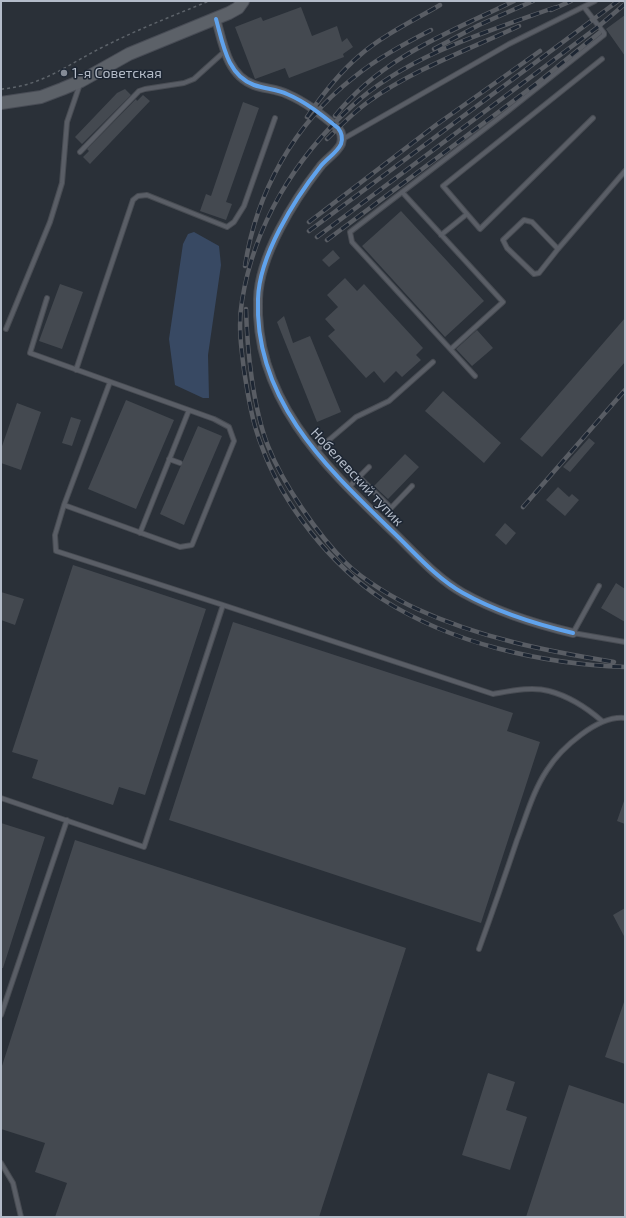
<!DOCTYPE html>
<meta charset="utf-8">
<style>
body{margin:0}
#map{position:relative;width:626px;height:1218px;overflow:hidden;background:#2a3038;font-family:"Exo 2",sans-serif}
canvas{display:block}
.frame{position:absolute;inset:0;border:2px solid #b4bcc9;pointer-events:none}
</style>
<div id="map">
<canvas width="626" height="1218"></canvas>
<div class="frame"></div>
</div>
<script>
const context = document.querySelector('canvas').getContext('2d');
context.lineJoin = 'round';
function paint(path, color) {
  context.fillStyle = color;
  context.fill(path, 'evenodd');
}
function stroke(path, color, width, dash) {
  context.strokeStyle = color;
  context.lineWidth = width;
  context.lineCap = dash ? 'butt' : 'round';
  context.setLineDash(dash || []);
  context.stroke(path);
}
function label(font, color, halo, rows, align = 'center') {
  context.font = font + ' "Exo 2",sans-serif';
  context.lineWidth = 3;
  context.setLineDash([]);
  context.textBaseline = 'middle';
  context.strokeStyle = halo;
  context.fillStyle = color;
  for (const [text, x, y, turn = 0] of rows) {
    context.save();
    context.translate(x, y);
    context.rotate((+turn || 0) * Math.PI / 180);
    context.textAlign = isNaN(turn) ? turn : align;
    if (halo) context.strokeText(text, 0, 0);
    context.fillText(text, 0, 0);
    context.restore();
  }
}
paint(new Path2D(`
 M194,232L219,246L221,265L208,355L209,398H203L175,385L169,339L183,244L188,234Z`), '#384963');
paint(new Path2D(`
 M301,7L312,36L337,26L342,42L347,38L353,47L343,54L344,57L289,78L285,68L255,79L235,27L261,17L263,21Z
 M625,15V56L606,29Z
 M125,89L131,95L82,144L75,137L117,93Z
 M143,95L150,101L90,164L83,157L89,151L87,149L136,99L137,101Z
 M243,102L259,108L226,202L232,204L226,220L200,211L206,194L211,196Z
 M401,211L484,301L445,337L362,246Z
 M333,250L340,258L329,267L322,260Z
 M345,278L357,291L364,284L423,348L416,355L421,360L402,377L396,371L384,383L374,371L366,378L328,336L335,330L325,319L338,307L327,295Z
 M60,284L83,292L62,349L39,341Z
 M284,316L293,343L310,336L341,412L317,422L277,322Z
 M625,318V362L542,457L520,439Z
 M477,330L493,348L472,366L456,349Z
 M443,391L501,443L484,463L425,411Z
 M126,400L174,420L136,509L88,489Z
 M17,403L41,412L21,470L1,463V449Z
 M71,417L81,420L72,446L62,443Z
 M198,426L222,436L184,525L160,514Z
 M589,438L595,443L570,472L563,467Z
 M405,454L419,467L388,499L374,486Z
 M558,487L569,497L572,494L579,500L565,516L546,500Z
 M505,523L516,533L506,545L495,535Z
 M73,565L206,609L145,795L119,787L113,805L32,778L38,760L12,752Z
 M616,583L625,589V622L601,608Z
 M1,592L24,599L15,625L1,620Z
 M233,622L513,713L507,731L540,742L481,923L169,820Z
 M624,801H625V824L617,821Z
 M1,823L45,837L3,968H1Z
 M75,840L406,948L319,1217H55L67,1183L35,1172L45,1143L1,1129V1069Z
 M625,908V938L613,915Z
 M624,1002H625V1064L605,1057Z
 M488,1073L515,1082L506,1110L527,1117L510,1170L462,1155Z
 M569,1085L625,1104V1217H526Z`), '#444950');
const service = new Path2D(`
 M593,118L480,229L443,186L602,59
 M343,139L509,44L595,1
 M80,152L139,91L145,89L184,83L194,79L225,51
 M402,192L503,302L451,349
 M441,235L467,214
 M558,249L532,222L524,220L503,240L507,248L534,274L539,273L558,249L625,171
 M47,298L30,353L214,419L229,427L234,441L192,545L180,547L64,505L110,382
 M6,329L50,222L62,183L67,122L80,84
 M76,370L133,200L138,196L147,195L227,227L234,222L244,206L275,118
 M475,376L352,242L350,232L508,111L604,35V33L584,7
 M316,451L356,417L389,401L433,362
 M169,459L180,463
 M359,477L391,508L412,486
 M349,487L369,467
 M64,505L55,535L56,551L223,605
 M140,533L189,410
 M599,586L573,633L625,642
 M1,798L144,847L223,605L493,694C510,691 532,686 549,691C568,696 587,708 602,721
 M479,949C492,913 505,876 517,840C526,817 533,791 547,770C561,748 598,715 625,718
 M1,1015L67,820
 M1,1163L13,1183L21,1217`);
const minor = new Path2D(`
 M216,19C223,44 227,75 254,85C265,89 277,89 287,94C306,102 322,115 338,128C342,133 343,138 341,144C337,153 326,159 320,167C294,200 259,256 258,299C254,400 326,467 393,532C415,553 436,578 463,593C497,612 535,624 573,633`);
const primary = new Path2D(`
 M1,103L41,97L62,89L81,81L129,54L229,13L238,8L243,1`);
stroke(service, '#484c53', 6);
stroke(minor, '#484c53', 10);
stroke(primary, '#484c55', 14);
stroke(new Path2D(`
 M1,89C44,86 71,62 107,45C141,28 175,15 209,1`), '#5d636a', 1.5, [3, 3]);
stroke(service, '#5a5e66', 4);
stroke(minor, '#5a5e66', 8);
stroke(primary, '#5c6168', 12);
const rail = new Path2D(`
 M556,7C486,32 408,55 352,106C295,158 254,225 242,301C238,324 241,347 244,370C248,396 252,422 262,447C283,505 331,565 382,599C452,644 543,664 625,667
 M551,10L571,1
 M434,49L479,25L533,1
 M335,116C382,57 448,33 514,1
 M307,117C322,95 339,73 359,56C383,35 413,21 440,5
 M327,139C340,126 354,112 368,102C414,69 468,50 519,26
 M309,222L436,125L540,51
 M309,231L618,1
 M317,237L599,26L625,4
 M327,240L536,84L599,33
 M245,266C256,193 294,124 353,78C376,59 404,44 431,30
 M246,309C247,349 253,408 268,446C283,484 317,534 346,563C363,580 395,599 417,609C480,638 546,651 614,662
 M523,507L625,390`);
stroke(rail, '#595d64', 4.5);
stroke(rail, '#1d2633', 3, [9]);
stroke(new Path2D(`
 M216,19C223,44 227,75 254,85C265,89 277,89 287,94C306,102 322,115 338,128C342,133 343,138 341,144C337,153 326,159 320,167C294,200 259,256 258,299C254,400 326,467 393,532C415,553 436,578 463,593C497,612 535,624 573,633`), '#60a3ed', 4);
for (const [x, y, r, color] of [
 [64,73,4,"#848b96"]
]) {
  const dot = new Path2D();
  dot.arc(x, y, r, 0, 2 * Math.PI);
  context.fillStyle = color;
  context.fill(dot);
  stroke(dot, '#1d2633', 1.5);
}
label('14px', '#b4bcc9', '#1d2633', [
 ["1-я Советская",72,73]
], 'left');
label('14px', '#b4bcc9', '#1d2633', [
 ["Нобелевский тупик",357,477,47]
]);
</script>
